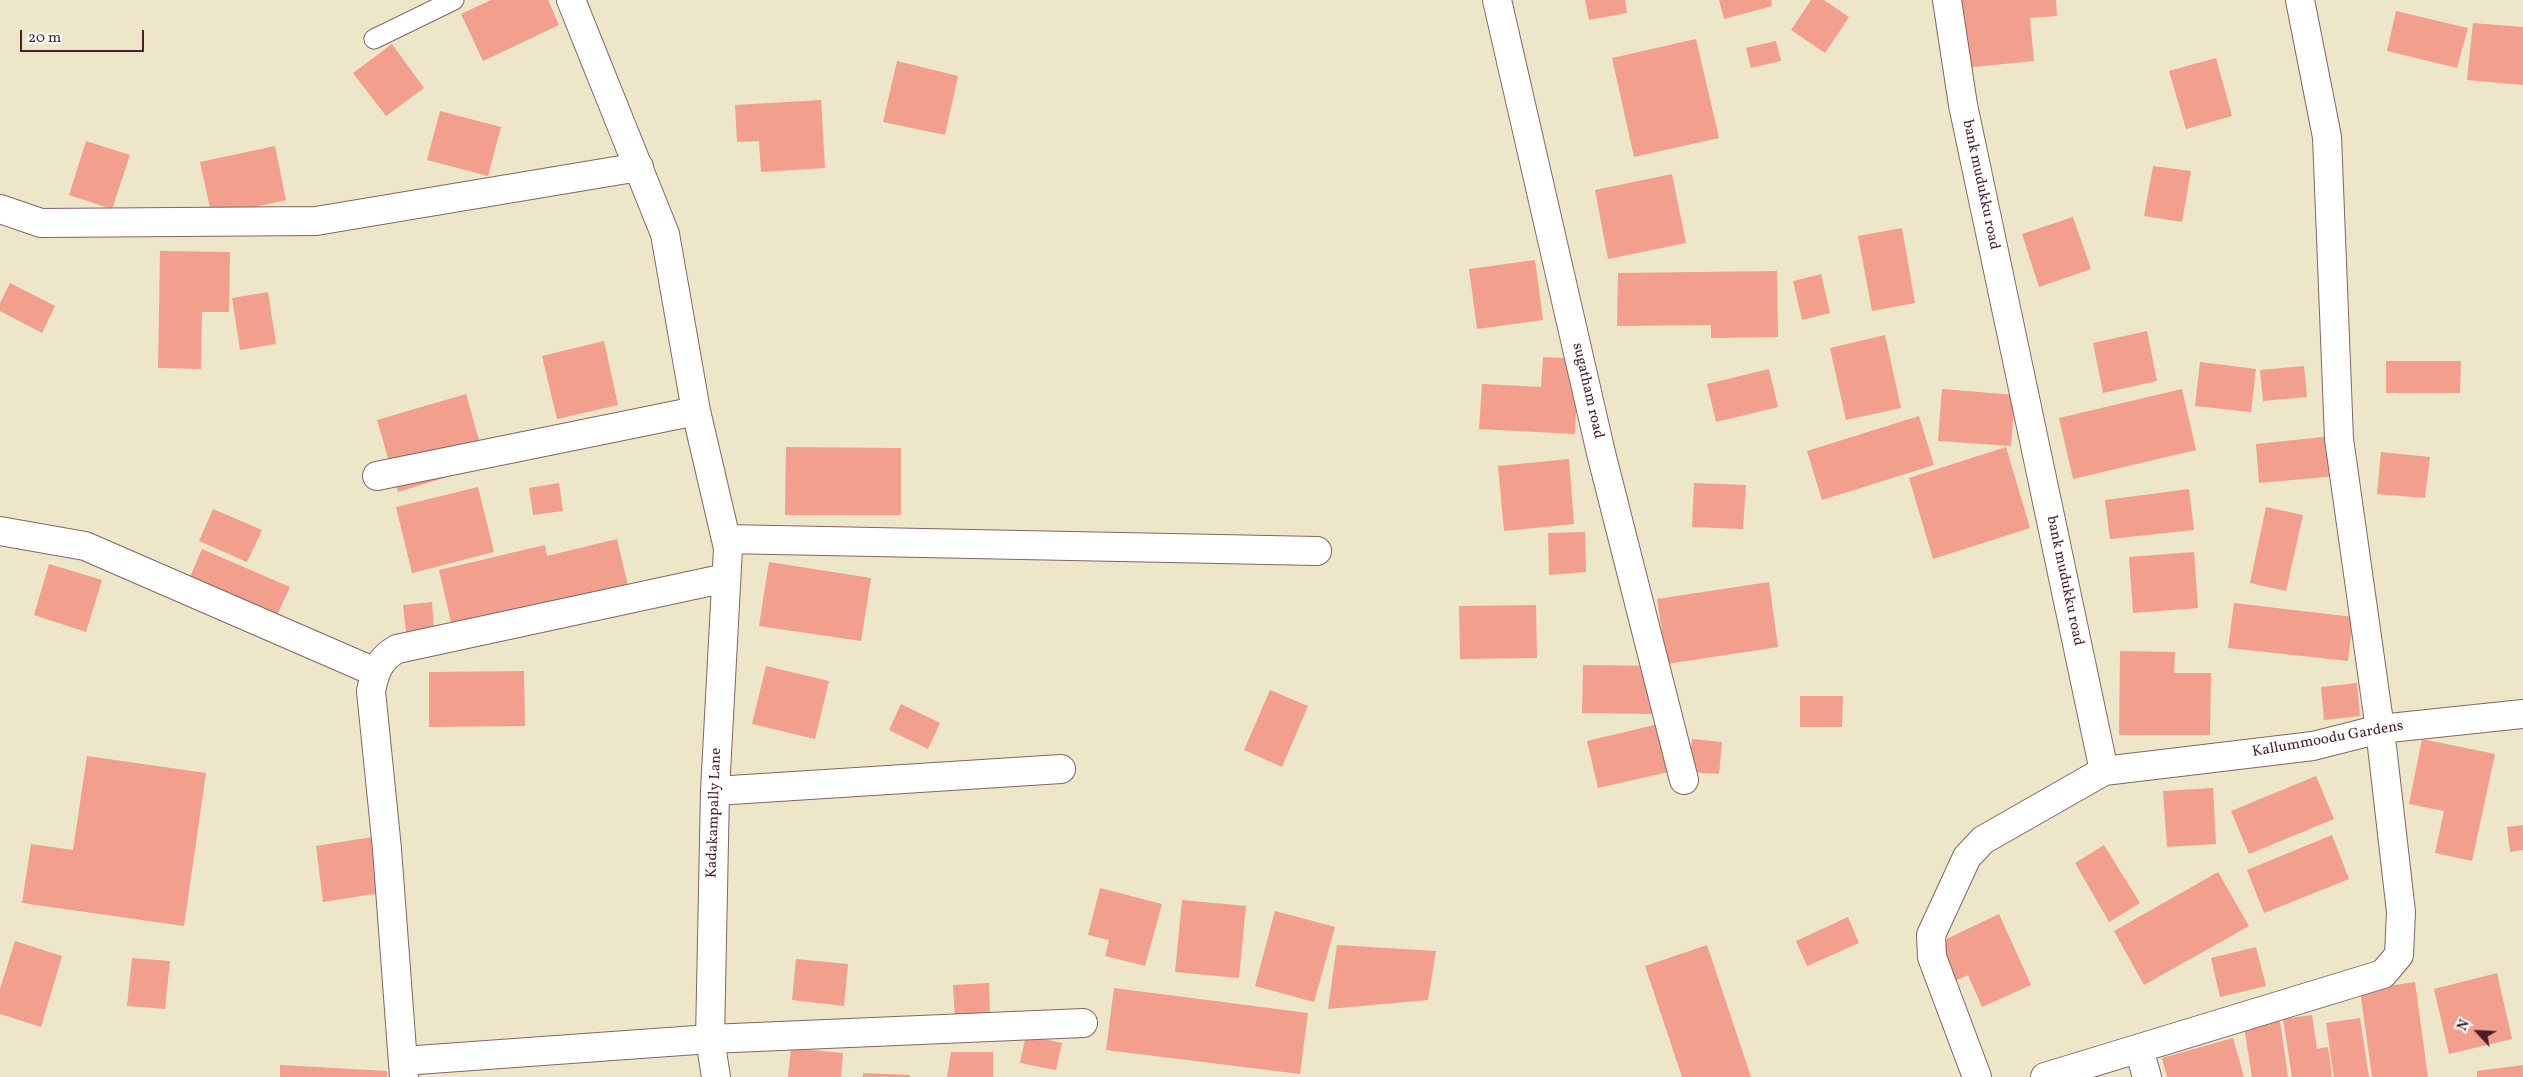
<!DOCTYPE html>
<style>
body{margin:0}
#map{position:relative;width:2523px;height:1077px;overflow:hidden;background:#ede6c9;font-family:Vollkorn,serif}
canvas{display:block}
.north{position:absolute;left:2453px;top:1007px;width:50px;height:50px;-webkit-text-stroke:4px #fff;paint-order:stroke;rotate:295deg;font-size:14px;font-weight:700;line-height:20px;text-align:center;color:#4a1f2b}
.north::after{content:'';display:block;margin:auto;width:18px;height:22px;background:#4a1f2b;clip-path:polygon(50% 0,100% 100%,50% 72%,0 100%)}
.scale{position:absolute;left:20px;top:30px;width:124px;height:22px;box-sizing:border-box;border:2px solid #4a1f2b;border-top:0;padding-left:6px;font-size:15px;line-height:18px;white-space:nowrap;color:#4a1f2b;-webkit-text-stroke:4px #fff;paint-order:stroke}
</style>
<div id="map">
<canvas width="2523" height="1077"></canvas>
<div class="north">N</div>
<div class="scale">20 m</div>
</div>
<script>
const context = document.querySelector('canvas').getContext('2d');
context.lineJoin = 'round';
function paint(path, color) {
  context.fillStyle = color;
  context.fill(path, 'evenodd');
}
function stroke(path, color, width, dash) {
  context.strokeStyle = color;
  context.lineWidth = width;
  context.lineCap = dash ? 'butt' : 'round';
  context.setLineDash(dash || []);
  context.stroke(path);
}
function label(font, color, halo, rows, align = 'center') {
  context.font = font + ' Vollkorn,serif';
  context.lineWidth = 5;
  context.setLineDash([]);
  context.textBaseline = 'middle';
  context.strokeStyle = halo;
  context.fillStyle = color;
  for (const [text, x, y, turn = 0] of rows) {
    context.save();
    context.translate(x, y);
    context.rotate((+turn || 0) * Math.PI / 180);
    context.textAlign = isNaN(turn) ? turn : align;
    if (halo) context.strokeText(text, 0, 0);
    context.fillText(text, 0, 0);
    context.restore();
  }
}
paint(new Path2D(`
 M491,0H548L559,25L483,61L461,14Z
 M1585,0H1625L1627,13L1589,20Z
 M1719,0H1771L1772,6L1724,19Z
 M1811,0H1824L1849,17L1825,53L1791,30Z
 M1953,0H2056L2057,16L2030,18L2034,61L1963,68Z
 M2396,11L2468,28L2457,68L2387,51Z
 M2473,23L2523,27V85L2467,80Z
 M1696,39L1719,138L1634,157L1612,58Z
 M1776,41L1781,61L1751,68L1746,48Z
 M392,44L424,88L386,116L353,73Z
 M2216,58L2232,116L2186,129L2169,71Z
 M897,61L958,76L945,135L883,122Z
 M821,100L825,168L761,172L759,141L737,142L735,105Z
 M440,111L501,127L488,176L427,160Z
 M86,141L130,155L112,209L69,195Z
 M275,146L286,200L212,217L200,162Z
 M2153,166L2191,171L2182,222L2144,216Z
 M1672,174L1686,243L1608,259L1595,190Z
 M2073,217L2091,269L2039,287L2022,234Z
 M1902,228L1915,303L1872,311L1858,236Z
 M160,251L230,252L229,312H202L201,369L158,368Z
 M1535,260L1543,320L1477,329L1469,269Z
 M1777,271L1778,337L1711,338V325L1617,326L1618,273Z
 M1821,274L1830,313L1802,320L1793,281Z
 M10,283L55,306L42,333L0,311V303Z
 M268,292L276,344L240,350L232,298Z
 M2147,331L2157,381L2103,393L2093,343Z
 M1885,335L1901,408L1846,420L1830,348Z
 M604,341L618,405L557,419L542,356Z
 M1543,357L1588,359L1577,386L1575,434L1479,429L1482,384L1541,387Z
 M2386,361H2461L2460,393H2386Z
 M2200,362L2256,369L2251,412L2195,406Z
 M2304,366L2307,397L2263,401L2260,370Z
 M1769,369L1778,407L1716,422L1707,384Z
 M1942,389L2015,395L2011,446L1938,441Z
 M2182,389L2196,450L2073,479L2059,418Z
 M466,394L486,465L398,492L377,420Z
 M1919,416L1934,465L1822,500L1807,451Z
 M2333,436L2336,476L2259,483L2256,444Z
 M786,447L901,448V515H785Z
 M2006,447L2030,528L1933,559L1909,478Z
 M2381,452L2430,457L2425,498L2377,494Z
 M1569,459L1574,524L1504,531L1498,466Z
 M559,483L563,511L533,515L529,488Z
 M1694,483L1746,485L1743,529L1692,527Z
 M478,487L494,552L412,573L396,507Z
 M2189,489L2194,530L2110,539L2105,500Z
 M2266,507L2303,515L2286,591L2250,583Z
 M213,509L262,530L247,562L199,541Z
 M1585,532L1586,572L1549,575L1548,533Z
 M617,539L629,590L453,631L439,570L545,545L547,556Z
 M202,549L290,587L277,615L190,577Z
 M2194,552L2198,608L2133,613L2129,557Z
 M769,562L871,578L861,641L759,626Z
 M49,564L102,580L86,632L34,615Z
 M1769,582L1778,647L1667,664L1657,599Z
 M432,602L434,630L406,633L403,605Z
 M2234,603L2353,617L2348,661L2228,648Z
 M1536,605L1537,658L1460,659L1459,606Z
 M2120,651L2175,652L2174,673H2211L2210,735H2119Z
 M1583,665L1659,666L1658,714L1582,713Z
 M766,666L829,681L815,739L752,724Z
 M524,671L525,726L429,727V672Z
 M2357,683L2360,716L2324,720L2321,687Z
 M1270,690L1308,706L1282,767L1244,750Z
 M1800,696H1843L1842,727H1800Z
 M901,704L940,723L928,749L889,730Z
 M1663,723L1673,771L1598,788L1587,741Z
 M1692,739L1722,742L1719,774L1689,772Z
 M2422,739L2495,754L2472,861L2435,853L2444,811L2409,804Z
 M87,756L206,773L184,926L22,903L31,844L73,850Z
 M2316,776L2334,819L2249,854L2231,811Z
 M2213,788L2216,844L2167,847L2163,791Z
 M2523,825V850L2510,852L2507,827Z
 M2332,835L2349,879L2264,913L2247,870Z
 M372,837L380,893L323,902L316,846Z
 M2104,845L2140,903L2109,922L2075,863Z
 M2218,872L2249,926L2144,985L2114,931Z
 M1100,888L1162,904L1145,966L1105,956L1109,940L1088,935Z
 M1182,900L1246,906L1239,978L1175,972Z
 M1275,911L1335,927L1314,1002L1255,986Z
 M1999,914L2031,985L1982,1007L1968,975L1955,981L1938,943Z
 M1848,917L1859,943L1807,966L1796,941Z
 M15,941L62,956L41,1027L0,1014V989Z
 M1337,945L1436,951L1428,1000L1328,1009Z
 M1707,945L1751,1077H1682L1645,966Z
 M2256,947L2266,986L2220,997L2211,958Z
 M132,958L170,961L165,1009L127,1006Z
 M796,959L848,964L844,1006L792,1000Z
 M2497,973L2512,1039L2449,1054L2434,989Z
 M2415,982L2428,1077H2372L2360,990Z
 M989,983L990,1017L955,1019L953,985Z
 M1114,988L1308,1013L1300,1074L1106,1050Z
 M2312,1015L2317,1049L2328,1047L2332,1077H2292L2283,1019Z
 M2360,1018L2369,1077H2334L2326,1023Z
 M2280,1021L2288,1077H2252L2244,1027Z
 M1026,1035L1062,1043L1056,1070L1020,1063Z
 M2233,1038L2244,1077H2167L2162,1058Z
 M791,1048L843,1053L841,1077H788Z
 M951,1052H993V1077H947Z
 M280,1065L387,1071V1077H280Z
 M2523,1065V1077H2477V1071Z
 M863,1073L910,1075V1077H863Z`), '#f29f8e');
const lane = new Path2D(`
 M374,39L454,0`);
const street = new Path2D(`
 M571,0L665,234L696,411L728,548L715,791L710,1039L716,1077
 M1497,0L1601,453L1684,780
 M1947,0L1963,105L2104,771L1983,840L1967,857L1931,935L1932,957L1977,1077
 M0,209L41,223L316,221L639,167
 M377,476L696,411
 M0,531L85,546L375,672
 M726,539L1317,551
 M2104,771L2313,746L2380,729L2523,714
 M715,791L1061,769
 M2139,1049L2147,1077
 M403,1061L710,1039L1083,1023
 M404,1077L387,849L371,691C375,672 379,659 397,649L726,578
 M2045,1077L2383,974L2399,955L2401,912L2380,729L2339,439L2327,137L2300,0`);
stroke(lane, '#836562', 21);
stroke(street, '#836562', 30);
stroke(lane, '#fff', 19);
stroke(street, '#fff', 28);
label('15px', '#4a1f2b', '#fff', [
 ["bank mudukku road",1980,185,78],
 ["sugatham road",1587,391,77],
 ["bank mudukku road",2064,581,78],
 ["Kallummoodu Gardens",2328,740,-10],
 ["Kadakampally Lane",715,813,-88]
]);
</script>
